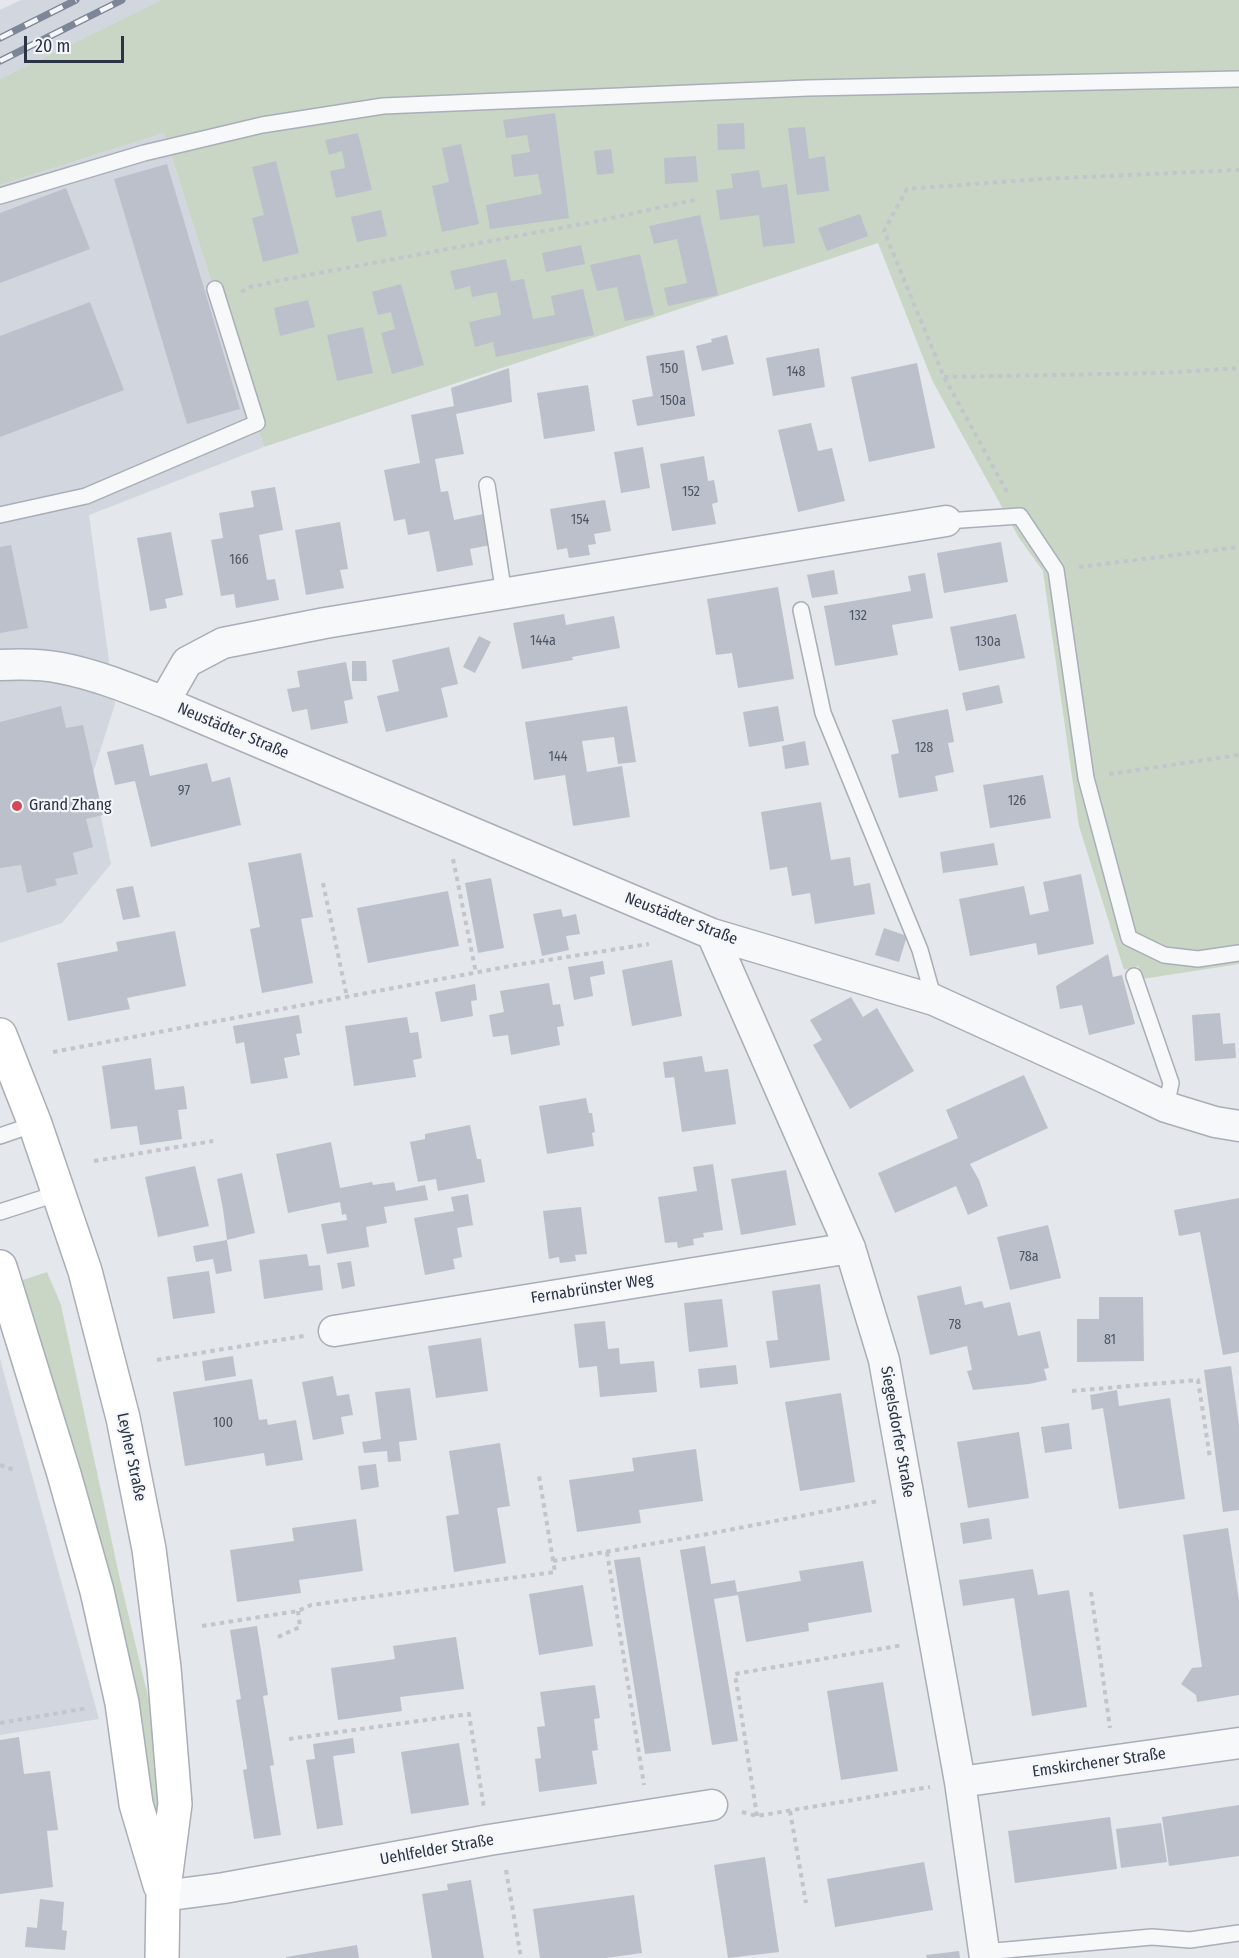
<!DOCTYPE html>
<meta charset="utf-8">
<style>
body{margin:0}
#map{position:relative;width:1239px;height:1958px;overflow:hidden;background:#e4e7ec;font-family:"Fira Sans Condensed",sans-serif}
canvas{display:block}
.scale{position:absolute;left:24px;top:36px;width:100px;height:27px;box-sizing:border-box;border:3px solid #2b3445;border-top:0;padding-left:8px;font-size:18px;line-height:21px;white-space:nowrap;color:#2b3445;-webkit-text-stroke:4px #f4f6f9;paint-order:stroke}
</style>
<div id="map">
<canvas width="1239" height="1958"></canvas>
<div class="scale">20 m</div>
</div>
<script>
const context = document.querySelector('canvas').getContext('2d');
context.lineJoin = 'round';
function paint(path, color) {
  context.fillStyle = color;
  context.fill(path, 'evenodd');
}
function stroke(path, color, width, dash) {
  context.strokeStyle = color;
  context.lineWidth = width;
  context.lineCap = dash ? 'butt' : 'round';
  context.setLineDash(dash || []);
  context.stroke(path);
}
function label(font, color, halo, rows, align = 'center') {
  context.font = font + ' "Fira Sans Condensed",sans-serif';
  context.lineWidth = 4.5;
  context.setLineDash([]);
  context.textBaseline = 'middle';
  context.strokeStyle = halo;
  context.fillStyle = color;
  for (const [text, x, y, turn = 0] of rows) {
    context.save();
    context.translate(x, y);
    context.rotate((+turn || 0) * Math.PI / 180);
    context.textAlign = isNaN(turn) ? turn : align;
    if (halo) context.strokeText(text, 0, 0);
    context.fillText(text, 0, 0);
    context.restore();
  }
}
paint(new Path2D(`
 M21,0H161L0,79V10Z
 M164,133L264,447L89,515L115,704L92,776L111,864L62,923L0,943V185Z
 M0,1359L99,1719L0,1735Z`), '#d2d6de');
paint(new Path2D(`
 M161,0H1239V964L1142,979L1138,966L1124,970L1079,826L1043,571L1019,538L932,380L878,243L264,447L164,133L0,185V79Z
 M47,1272L61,1305L121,1584L150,1705L153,1721L159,1811L152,1812L20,1281Z`), '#c9d6c5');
paint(new Path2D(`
 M555,113L569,218L490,229L486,205L542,194L538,174L514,177L511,155L530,152L527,135L506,138L503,120Z
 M744,123L745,149L718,150L717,124Z
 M805,127L809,159L825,156L829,191L797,195L788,128Z
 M358,133L372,190L336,198L330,171L345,168L342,151L329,155L325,140Z
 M461,144L479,224L442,232L432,186L449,182L442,148Z
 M611,149L614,173L597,175L594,151Z
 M696,156L698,182L665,184L664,158Z
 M276,161L299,253L263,262L252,218L264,215L252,167Z
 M167,164L240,409L187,424L114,179Z
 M759,170L762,188L787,184L795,243L763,247L759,215L720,220L716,190L733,188L731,174Z
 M66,188L90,249L0,283V213Z
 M381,210L387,236L357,242L351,217Z
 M860,214L868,236L827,251L818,228Z
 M700,215L718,295L668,306L664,288L687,283L677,239L654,244L649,226Z
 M581,245L585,264L546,272L542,253Z
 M640,254L654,315L625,321L617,287L597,291L590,265Z
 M506,259L511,281L524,279L533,319L555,315L551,296L583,289L594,335L496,357L493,342L475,347L469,322L501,315L497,292L472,297L470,286L455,290L450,271Z
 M401,284L424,365L392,374L381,333L395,329L391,312L378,315L372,292Z
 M308,300L315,327L280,336L274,308Z
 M90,302L124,390L0,437V336Z
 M363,327L373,373L337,381L327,335Z
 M727,335L734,364L702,371L696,346L712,342L711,339Z
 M819,348L825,387L773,396L766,358Z
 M684,350L695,416L637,426L632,400L653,396L646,356Z
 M917,363L935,448L869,462L851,377Z
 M509,368L512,402L456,414L464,454L435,459L441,492L448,491L454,520L483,514L490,545L470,549L473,565L437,572L429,531L408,535L405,519L394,521L384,470L420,463L411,415L454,406L451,388Z
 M588,385L595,431L544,439L537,393Z
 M811,423L818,451L832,448L845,501L798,512L778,430Z
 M643,447L650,488L621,493L614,452Z
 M704,456L708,481L714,480L718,502L712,504L716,524L672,531L660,464Z
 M275,487L283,530L259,535L267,580L275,579L279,600L236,608L234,594L221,596L211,540L223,538L219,513L254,507L251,491Z
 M605,500L611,531L594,534L596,544L588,545L590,555L569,558L567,548L557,550L550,509Z
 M340,522L348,569L340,570L344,588L306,595L295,530Z
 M171,532L183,595L165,599L167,608L150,611L137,538Z
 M1001,542L1008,582L944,593L937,553Z
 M11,545L28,628L0,633V547Z
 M834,570L838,594L812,598L807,575Z
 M925,573L933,618L892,625L898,655L835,666L824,606L911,591L908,576Z
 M778,587L794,679L738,688L732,653L716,655L707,599Z
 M564,614L566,625L614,616L620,648L572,657L573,660L522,669L513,623Z
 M1016,614L1025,658L959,671L950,627Z
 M479,636L491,642L475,673L463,667Z
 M449,647L458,684L441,688L448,717L386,732L377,696L399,691L392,660Z
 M352,661H366L367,681H352Z
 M346,662L353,699L344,701L348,723L311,730L307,709L292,712L287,689L300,687L297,671Z
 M999,685L1003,703L966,711L962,693Z
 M61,706L66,728L83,725L103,815L86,819L93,847L73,853L78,874L55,879L57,885L27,893L21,865L0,868V722Z
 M627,706L636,762L618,764L614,737L582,741L587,772L622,766L630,817L573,826L565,775L534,780L525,722Z
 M778,706L784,741L749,747L743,712Z
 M948,709L954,742L948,743L954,772L935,776L938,791L899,798L891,755L899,753L892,720Z
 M805,741L809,765L785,769L782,746Z
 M143,744L150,776L207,763L212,782L230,777L241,825L151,847L135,781L115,785L107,752Z
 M1043,775L1051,818L990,828L983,785Z
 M821,802L831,860L850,857L854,886L870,883L875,914L815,924L810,893L792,896L787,867L770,870L761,812Z
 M994,843L998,865L943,873L940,852Z
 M301,853L313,917L301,919L313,983L262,993L250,929L260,927L248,863Z
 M1081,874L1094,944L1038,955L1036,943L970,956L959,899L1024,886L1030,915L1049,911L1043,882Z
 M491,878L504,948L478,953L465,883Z
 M133,886L140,917L123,920L116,889Z
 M448,891L459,946L368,963L357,908Z
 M561,909L563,917L576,914L580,934L566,936L569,950L542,956L533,914Z
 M884,928L907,936L899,962L875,955Z
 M175,931L186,986L127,998L130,1009L68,1021L57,963L118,951L116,942Z
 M1108,954L1113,977L1122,975L1135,1024L1089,1035L1082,1005L1060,1009L1056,986Z
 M672,960L682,1016L632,1026L622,970Z
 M603,961L605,974L590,977L593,996L574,1000L568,967Z
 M549,983L553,1005L560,1004L564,1026L557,1027L560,1045L511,1055L508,1035L493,1037L489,1015L504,1012L500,991Z
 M475,984L477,1000L471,1001L473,1016L441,1022L435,992Z
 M851,997L863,1017L877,1008L914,1071L850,1109L813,1045L822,1040L810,1020Z
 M1220,1013L1223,1044L1235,1043L1236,1058L1195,1061L1192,1015Z
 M299,1015L302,1033L296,1034L300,1055L284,1058L288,1078L251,1084L244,1042L236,1044L233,1026Z
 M407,1017L410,1033L418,1032L422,1058L413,1060L416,1077L354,1086L345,1026Z
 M702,1056L705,1072L728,1069L736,1124L682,1132L674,1077L665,1078L663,1062Z
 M151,1058L155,1090L184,1086L187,1109L178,1110L182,1139L140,1145L137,1126L111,1129L102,1066Z
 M1024,1075L1048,1128L970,1164L979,1180L988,1206L968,1215L956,1186L895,1213L878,1173L958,1138L946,1110Z
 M586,1098L589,1113H592L595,1132L592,1133L594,1146L547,1154L539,1106Z
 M470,1125L477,1159H481L485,1182L438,1191L436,1179L418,1182L410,1142L425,1139V1134Z
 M331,1142L340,1188L372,1182L373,1185L394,1182L396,1191L425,1185L428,1200L384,1207L387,1223L366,1227L369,1247L327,1254L321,1224L347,1220L346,1214L342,1215L340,1202L288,1213L276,1154Z
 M713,1164L723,1230L703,1233L704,1237L693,1239L694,1245L678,1248L677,1242L665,1243L658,1197L697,1191L693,1167Z
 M195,1166L209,1226L158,1237L145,1177Z
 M786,1170L796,1225L741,1235L731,1179Z
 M242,1173L255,1233L227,1240L223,1209L217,1179Z
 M468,1194L473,1225L457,1228L462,1257L453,1259L455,1269L425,1275L414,1218L454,1211L451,1197Z
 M1239,1198V1352L1223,1355L1200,1232L1179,1236L1174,1210Z
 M581,1207L587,1254L575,1255L576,1261L560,1263L559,1257L549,1259L543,1211Z
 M1048,1225L1061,1278L1010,1290L997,1237Z
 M227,1240L232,1271L216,1274L213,1259L196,1262L193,1246Z
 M307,1254L309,1266L320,1265L323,1290L264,1299L259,1260Z
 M351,1261L355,1286L342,1289L337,1263Z
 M209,1271L215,1313L173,1319L167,1277Z
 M820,1284L830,1360L770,1368L766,1341L778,1340L772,1291Z
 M961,1286L965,1305L982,1301L984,1308L1010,1302L1018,1336L1040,1331L1049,1368L1044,1369L1047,1380L1029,1384L973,1390L967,1371L972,1370L967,1346L930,1355L917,1296Z
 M1099,1297H1143L1144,1361L1077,1362V1319H1099Z
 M722,1299L728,1347L689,1352L684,1303Z
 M605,1321L608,1349L619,1348L620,1364L654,1361L657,1392L600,1397L597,1366L579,1368L574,1324Z
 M481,1338L488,1391L436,1398L428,1346Z
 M233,1356L236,1376L205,1381L202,1361Z
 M736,1365L738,1384L700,1388L698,1369Z
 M1231,1366L1239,1425V1510L1223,1512L1204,1370Z
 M333,1376L337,1396L349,1394L353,1415L341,1417L344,1434L313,1440L302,1382Z
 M252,1379L259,1420L267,1419L268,1425L296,1420L303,1460L266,1466L264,1453L185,1466L173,1392Z
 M410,1388L417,1440L399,1442L401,1461L388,1462L387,1451L364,1453L362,1442L381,1439L375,1392Z
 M1117,1390L1119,1406L1170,1398L1185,1499L1119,1509L1103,1408L1092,1410L1090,1395Z
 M841,1393L855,1482L800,1491L785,1402Z
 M1069,1423L1072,1449L1045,1453L1041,1427Z
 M1019,1432L1029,1498L968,1508L957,1442Z
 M500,1443L510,1506L497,1508L506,1563L454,1572L446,1516L459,1514L449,1451Z
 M696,1449L703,1501L639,1510L641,1523L577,1532L569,1480L634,1471L632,1458Z
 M376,1464L379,1487L361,1490L358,1466Z
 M989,1518L992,1539L963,1544L960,1523Z
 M356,1519L363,1571L299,1580L301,1593L237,1602L230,1550L294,1541L292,1528Z
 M1228,1528L1239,1600V1695L1197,1702L1196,1695L1181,1684L1192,1668L1202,1667L1183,1535Z
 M705,1546L711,1584L735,1580L737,1592L801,1581L799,1571L863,1561L872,1612L808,1623L809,1631L746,1642L738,1595L714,1599L738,1741L712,1745L680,1550Z
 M640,1557L671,1751L645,1754L614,1560Z
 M1033,1569L1038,1595L1069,1590L1087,1707L1032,1716L1014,1598L963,1606L959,1580Z
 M583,1585L593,1646L539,1655L529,1594Z
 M257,1626L268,1695L263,1696L274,1765L270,1766L281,1835L254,1839L243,1770L247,1769L236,1700L241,1699L230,1630Z
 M456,1637L464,1689L400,1697L402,1711L338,1720L331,1668L395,1659L393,1646Z
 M883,1682L898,1771L841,1780L827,1691Z
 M595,1685L600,1718L594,1719L598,1750L592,1751L597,1784L539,1792L535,1759L541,1758L537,1727L545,1726L540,1692Z
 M19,1737L24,1774L50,1771L58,1830L47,1831L53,1887L0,1894V1740Z
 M353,1738L355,1753L333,1756L343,1825L317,1829L306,1760L315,1759L313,1744Z
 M459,1743L469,1805L411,1814L401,1752Z
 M1239,1805V1856L1169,1866L1162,1817Z
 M1110,1817L1117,1869L1015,1883L1008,1831Z
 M1161,1823L1167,1862L1121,1868L1116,1829Z
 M765,1857L779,1952L728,1958L714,1865Z
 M924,1862L933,1910L835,1927L827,1879Z
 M471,1880L484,1958H432L422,1894L448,1890L447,1884Z
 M634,1895L642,1953L606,1958H540L533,1909Z
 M40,1899L64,1902L62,1930L67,1931L65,1950L25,1947L27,1927L37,1928Z
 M357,1945L359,1958H286V1957Z
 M959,1951L960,1958H927L926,1955Z`), '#bbc0ca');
const lane = new Path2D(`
 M0,196L144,153L262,125L383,106L808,88L1239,79
 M487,485L504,594
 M0,515L86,496L257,423L215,289
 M946,521L1020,516L1056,570L1086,778L1129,938L1164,955L1198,959L1239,953
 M801,610L823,713L920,950L934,1000
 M1134,976L1171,1083L1166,1107
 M0,1136L35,1124
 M0,1212L59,1193
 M984,1952L1152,1937L1190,1940L1239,1933`);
const street = new Path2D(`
 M0,665C20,664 42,664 61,668C97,675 131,689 164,702L712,934L934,1000L1101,1076L1166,1107L1215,1122L1239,1126
 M164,702L187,662L223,643L325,623L946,521
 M712,934L850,1248L884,1360L960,1782L985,1958
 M334,1331L850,1248
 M960,1782L1239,1743
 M163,1896L224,1888L489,1840L712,1805`);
const secondary = new Path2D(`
 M0,1035L35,1124L85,1271L123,1418L149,1549L164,1668L175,1804L163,1896L162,1958
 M0,1267L64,1474L97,1591L122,1703L136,1804L160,1885`);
stroke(lane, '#a9aeb7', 18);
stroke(street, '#a9aeb7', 33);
stroke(secondary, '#a9aeb7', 36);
stroke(new Path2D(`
 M241,292L250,287L287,279L598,221L699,199
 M944,377L1162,373L1239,368
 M1007,492L944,377L884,231L907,189L1041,179L1239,170
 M1079,567L1239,547
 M1109,774L1239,755
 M453,859L476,973
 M323,883L347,997
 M53,1052L516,965L649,944
 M94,1161L213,1141
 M157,1360L304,1336
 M1072,1391L1198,1380L1210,1458
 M0,1465L17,1471
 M607,1552L644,1785
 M553,1561L708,1534L878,1501
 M1091,1592L1110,1728
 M202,1626L298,1611L311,1605L555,1572L539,1476
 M278,1637L300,1627L298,1611
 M0,1723L88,1708
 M289,1739L469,1714L484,1808
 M790,1811L806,1903
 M742,1812L757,1816L930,1787
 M757,1816L735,1674L903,1645
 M506,1870L521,1958`), '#c2c5cb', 4, [4.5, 4.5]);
stroke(lane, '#f7f8fa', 15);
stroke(street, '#f7f8fa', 30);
stroke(secondary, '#fff', 33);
const rail = new Path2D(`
 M0,38L76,0
 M0,61L122,0`);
stroke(rail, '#7d8696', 7);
stroke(rail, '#f4f6f9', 4.5, [14]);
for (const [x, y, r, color] of [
 [17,806,6,"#d1495b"]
]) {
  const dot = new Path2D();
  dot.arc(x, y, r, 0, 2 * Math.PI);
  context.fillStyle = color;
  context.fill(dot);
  stroke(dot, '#f4f6f9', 2);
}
label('14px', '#4f5766', null, [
 ["150",669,369],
 ["148",796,372],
 ["150a",673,401],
 ["152",691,492],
 ["154",580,520],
 ["166",239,560],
 ["132",858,616],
 ["144a",543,641],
 ["130a",988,642],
 ["128",924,748],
 ["144",558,757],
 ["97",184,791],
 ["126",1017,801],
 ["78a",1029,1257],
 ["78",955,1325],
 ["81",1110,1340],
 ["100",223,1423]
]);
label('16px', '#2b3445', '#f4f6f9', [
 ["Neustädter Straße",233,731,23],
 ["Neustädter Straße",681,919,21],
 ["Fernabrünster Weg",592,1289,-9],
 ["Siegelsdorfer Straße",897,1432,80],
 ["Leyher Straße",131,1457,78],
 ["Emskirchener Straße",1099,1763,-8],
 ["Uehlfelder Straße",437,1850,-10]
]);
label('16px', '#2b3445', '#f4f6f9', [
 ["Grand Zhang",29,806]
], 'left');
</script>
